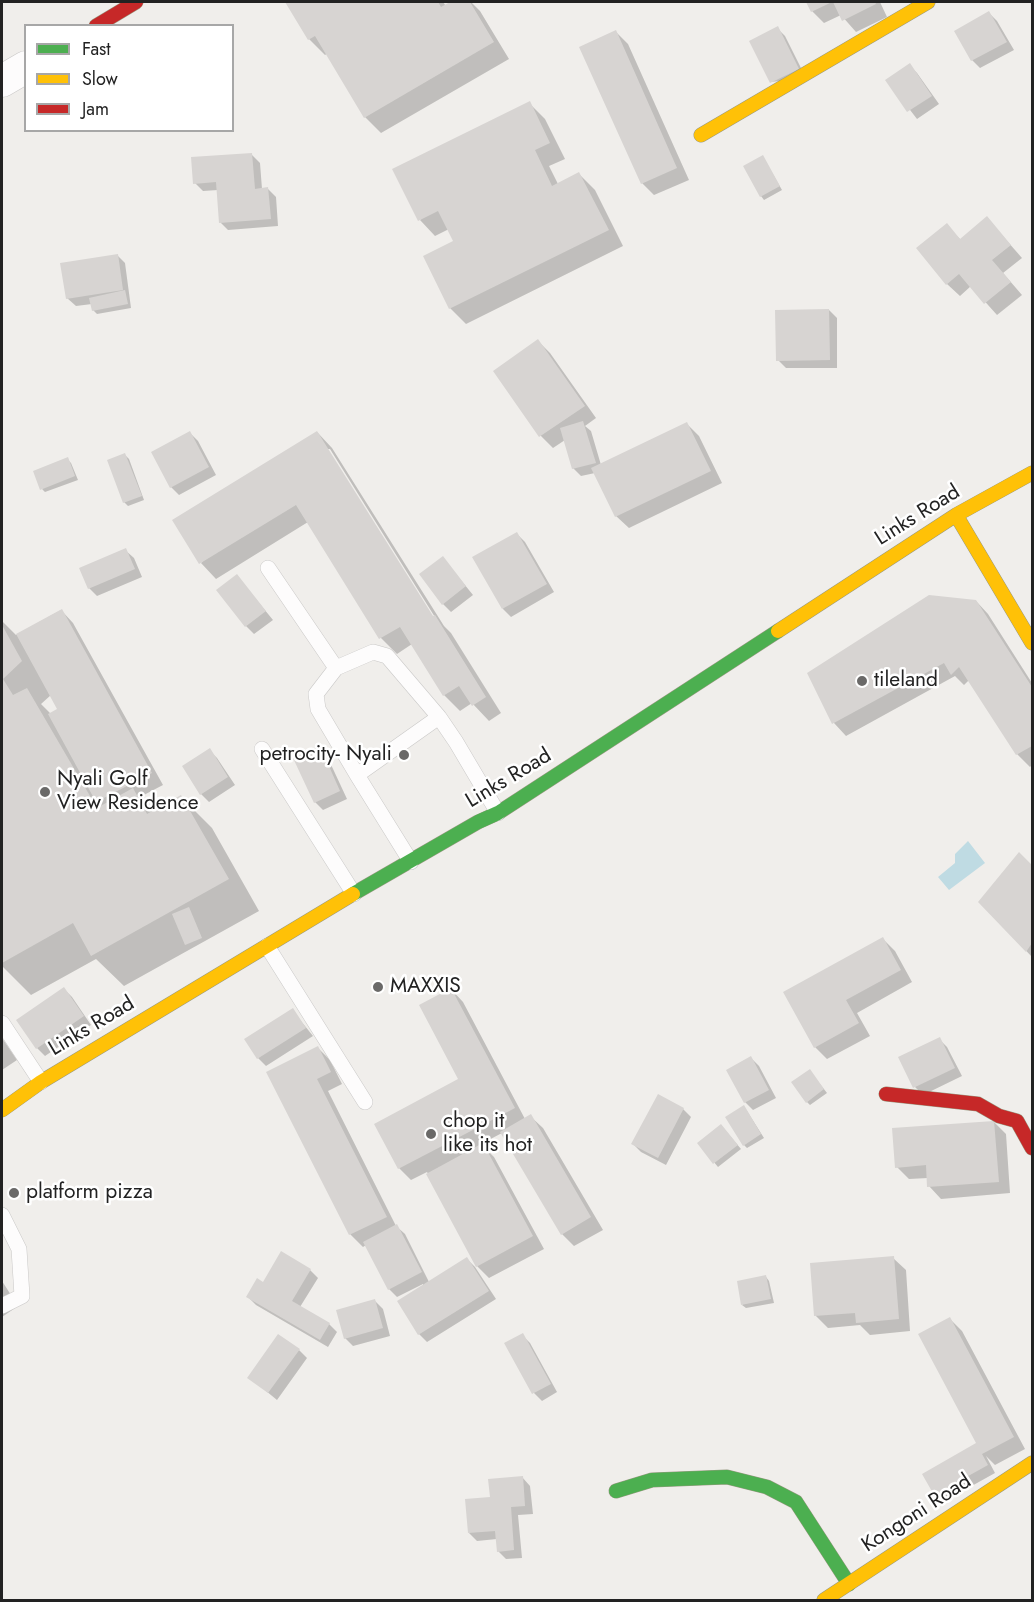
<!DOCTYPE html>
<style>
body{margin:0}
#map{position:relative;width:1034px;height:1602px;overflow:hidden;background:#f0eeeb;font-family:Jost,sans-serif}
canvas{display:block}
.frame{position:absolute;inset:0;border:3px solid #222;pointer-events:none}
.legend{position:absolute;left:24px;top:24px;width:210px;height:108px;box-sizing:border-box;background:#fff;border:2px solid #a7a7a7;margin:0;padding:8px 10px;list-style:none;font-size:18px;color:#222}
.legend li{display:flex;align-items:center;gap:12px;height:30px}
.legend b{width:30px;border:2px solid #a7a7a7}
</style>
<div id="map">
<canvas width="1034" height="1602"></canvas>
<div class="frame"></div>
<ul class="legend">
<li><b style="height:8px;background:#4caf50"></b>Fast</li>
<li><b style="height:8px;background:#ffc107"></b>Slow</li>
<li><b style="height:8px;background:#c62828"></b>Jam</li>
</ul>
</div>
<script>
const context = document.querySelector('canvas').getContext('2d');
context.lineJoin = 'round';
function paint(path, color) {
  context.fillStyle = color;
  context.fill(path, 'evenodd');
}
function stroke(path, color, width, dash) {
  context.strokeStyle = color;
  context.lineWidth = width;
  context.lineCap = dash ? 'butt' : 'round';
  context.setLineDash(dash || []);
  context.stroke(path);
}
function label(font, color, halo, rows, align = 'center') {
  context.font = font + ' Jost,sans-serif';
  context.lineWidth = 5;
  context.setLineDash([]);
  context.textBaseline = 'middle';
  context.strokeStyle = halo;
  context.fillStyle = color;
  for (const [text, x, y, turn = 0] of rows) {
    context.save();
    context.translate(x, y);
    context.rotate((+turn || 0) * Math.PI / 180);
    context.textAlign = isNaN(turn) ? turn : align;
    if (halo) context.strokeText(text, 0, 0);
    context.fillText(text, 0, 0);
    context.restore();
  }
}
paint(new Path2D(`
 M968,841L985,863L949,890L938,877L955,863V854Z`), '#bfdbe3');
paint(new Path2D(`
 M287,2H443L446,6L453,2H471L480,11L509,59L381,133L365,117L328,53L325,55L309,39Z
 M808,2H880L887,17L856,32L841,15L824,23L812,11Z
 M989,13L997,21L1014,50L980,68L972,60L956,31Z
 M777,28L785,36L806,78L771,82Z
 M616,32L628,44L689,180L654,195L642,183Z
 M909,65L917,73L939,104L917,119L887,80Z
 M529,103L545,119L565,159L549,166L558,184L579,174L595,190L623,246L466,324L450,308L455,242L449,229L435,236L420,220Z
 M252,155L260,163L262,189H268L276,197L278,226L228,230L220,222L218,190L203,191L195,183Z
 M763,157L782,190L764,200L761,196Z
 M987,218L1022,258L1003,273L1022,295L997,315L971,286L960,296L947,284L946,225L961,240Z
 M117,255L125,263L131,308L97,314L93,310L92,304L76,306L67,298Z
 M829,310L837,318V368H786L778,360Z
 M538,341L550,353L596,418L585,426L591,431L601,465L687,424L699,436L722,483L629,528L616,516L595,473L581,476L573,468L565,440L553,448L541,436L495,372Z
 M317,432L332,448L444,626L451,633L501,713L489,721L472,703L460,711L444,695L412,644L397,654L381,638L308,522L216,579L201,563ZM326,449H330L438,622L436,623Z
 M190,433L198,441L216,475L179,495L171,487Z
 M125,455L129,459L144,500L128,506L124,502Z
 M67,459L71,463L78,480L45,492L42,489Z
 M517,534L525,542L554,592L511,617L503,609Z
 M125,550L134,558L142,577L97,596L89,588Z
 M443,558L473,595L451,612L443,604Z
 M237,576L273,620L254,634L246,626Z
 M976,601L988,614L1032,683V765L1030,767L1017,754L969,680L964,685L955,676L846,736L834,723L809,673Z
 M61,610L73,623L163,785L140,797L155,812L181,797L212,828L259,911L124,986L96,959L31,995L2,966V621L16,635ZM51,695L59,710L51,714L41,704Z
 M319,748L327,756L347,799L323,810L315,802Z
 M209,750L217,758L235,785L209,802L201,794Z
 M1019,854L1032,867V957L980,902Z
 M883,939L895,951L912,982L857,1013L870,1036L827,1059L815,1047Z
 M64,989L72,997L91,1025L45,1056L37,1048Z
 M451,989L463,1002L525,1119L530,1116L543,1128L603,1230L574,1246L562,1234L502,1133L481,1144L494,1157L544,1249L489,1278L477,1266L427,1172L411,1180L399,1168L460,1080Z
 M292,1010L313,1036L266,1066L258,1058L246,1040Z
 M2,1038L17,1060L2,1070Z
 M939,1039L947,1047L962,1076L923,1095L915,1087Z
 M318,1048L330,1060L342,1084L328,1091L396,1226L405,1234L429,1282L467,1259L475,1267L496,1299L427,1342L419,1334L423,1284L397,1297L389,1289L366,1245L363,1247L350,1234L268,1073Z
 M751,1058L759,1066L776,1098L753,1110L745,1102Z
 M813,1075L827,1093L810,1105L807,1102Z
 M683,1109L691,1117L666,1165L641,1152L633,1144Z
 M747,1111L764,1138L747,1148L744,1145Z
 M994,1122L1006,1134L1010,1193L941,1199L929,1186L928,1178L909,1179L897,1167Z
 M725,1130L741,1149L718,1167L699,1144Z
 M893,1258L906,1270L910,1331L870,1335L860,1325L828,1328L815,1315Z
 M310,1270L318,1278L300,1307L329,1324L337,1332L328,1347L256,1305L248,1297L264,1284Z
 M766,1277L769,1281L774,1303L746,1308L742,1305Z
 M2,1281L18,1306L2,1317Z
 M375,1301L383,1309L390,1336L353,1346L345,1338Z
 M950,1319L962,1331L1025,1449L995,1465L986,1456L995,1473L943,1502L935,1494L981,1452Z
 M522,1335L530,1343L557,1392L542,1401L534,1393Z
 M299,1350L307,1358L277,1400L249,1377Z
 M522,1477L530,1486L533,1514L518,1515L522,1558L506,1559L498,1551L497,1539L477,1541L469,1533L491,1499Z`), '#0003');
paint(new Path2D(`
 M285,2H438L441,7L450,2H470L494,42L364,118L315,36L308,40Z
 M806,2H832L811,12Z
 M833,2H875L876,4L842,21Z
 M989,11L1007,42L971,61L954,31Z
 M778,26L799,69L770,83L749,41Z
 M616,30L677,168L641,184L579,47Z
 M910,63L932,96L907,112L885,80Z
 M530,101L550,143L535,150L552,186L579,172L609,230L449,309L423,256L453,241L438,211L418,221L392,169Z
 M252,153L255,189L268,187L271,219L219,223L216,182L193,184L191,157Z
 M763,155L780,186L760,197L743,166Z
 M987,216L1011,245L992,260L1011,282L984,304L959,274L946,285L916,248L947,223L960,239Z
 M118,254L123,290L66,299L60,263Z
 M125,290L128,304L92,311L89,298Z
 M829,309L830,360L776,361L775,310Z
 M538,339L585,406L539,437L493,371Z
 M583,421L596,463L572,469L560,428Z
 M687,422L711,471L615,517L591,468Z
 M190,431L209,467L170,488L151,452Z
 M317,431L433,616L435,615L486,697L472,706L459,686L443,696L400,627L379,639L296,505L199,564L172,520Z
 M125,453L142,496L123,503L107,460Z
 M68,457L75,476L40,490L33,471Z
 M517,532L547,584L502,609L472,557Z
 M126,548L135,569L88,589L79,568Z
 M443,556L466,586L442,605L419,574Z
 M237,574L266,611L245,627L216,590Z
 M929,595L976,600L1032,687V746L1016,755L959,667L951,675L944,663L832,724L807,673Z
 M62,609L152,773L96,802L48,714L57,709L16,634Z
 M2,625L22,661L3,679L13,695L27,688L97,808L133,788L147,814L181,795L229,879L91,956L73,923L2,963Z
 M320,746L340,791L314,803L293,758Z
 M210,748L228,777L200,795L182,766Z
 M1019,852L1032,865V943L1026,952L978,902Z
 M189,907L202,938L185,945L172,914Z
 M883,937L901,970L846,1000L859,1023L814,1048L783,992Z
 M64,987L84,1016L36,1049L16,1020Z
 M451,988L515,1108L398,1169L374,1124L458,1079L419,1005Z
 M293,1008L306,1028L257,1059L244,1039Z
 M940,1037L955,1068L913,1088L898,1057Z
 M318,1046L331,1072L317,1079L387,1217L349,1235L266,1072Z
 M751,1056L769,1090L744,1103L726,1070Z
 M810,1069L824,1089L806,1103L791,1082Z
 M658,1094L684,1108L658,1158L631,1144Z
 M744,1105L761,1134L743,1146L725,1117Z
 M531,1114L591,1217L561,1235L500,1132Z
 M994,1121L999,1182L927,1187L926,1165L895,1168L892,1128Z
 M721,1124L738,1145L713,1164L697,1143Z
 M483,1143L533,1236L476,1267L426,1174Z
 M397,1224L422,1272L388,1290L363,1242Z
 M281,1251L311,1269L292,1301L330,1323L320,1340L246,1297L257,1278L263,1282Z
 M894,1256L899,1319L856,1323L855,1313L814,1316L810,1263Z
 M467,1257L489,1291L418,1335L397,1301Z
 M766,1275L771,1299L741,1305L737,1281Z
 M375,1299L383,1328L344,1339L336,1310Z
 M950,1317L1014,1437L982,1454L988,1465L934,1495L922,1474L976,1443L918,1334Z
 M523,1333L551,1384L532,1394L504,1343Z
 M278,1334L300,1349L268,1393L247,1378Z
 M523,1476L525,1506L511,1507L514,1550L497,1552L495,1531L468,1533L465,1499L490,1497L488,1479Z`), '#d7d4d2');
const lane = new Path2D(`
 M268,568L336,668L316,694L318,709L357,775L411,862
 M336,668L373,652L387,656L439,717
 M262,749L354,894
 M357,775L439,717L456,742L498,813
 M267,946L365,1102
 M2,1023L41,1082
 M2,1215L19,1249L22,1296L2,1306`);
const street = new Path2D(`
 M2,81L26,67`);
const fast = new Path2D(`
 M353,894L478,822L498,813L778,631
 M616,1491L652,1480L727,1477L767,1487L796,1502L849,1584`);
const slow = new Path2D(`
 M701,135L928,2
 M956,515L1032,643
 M778,631L956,515L1032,473
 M2,1110L41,1082L353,894
 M824,1600L1032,1463`);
const jam = new Path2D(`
 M96,26L136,2
 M886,1094L978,1104L999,1116L1017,1121L1032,1148`);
stroke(lane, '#c9c8c7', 16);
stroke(street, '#c9c8c7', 33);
stroke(fast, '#999a82', 15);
stroke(slow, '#999a82', 15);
stroke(jam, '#999a82', 15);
stroke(lane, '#fdfcfc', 15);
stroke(street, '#fdfcfc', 32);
stroke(fast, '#4caf50', 14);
stroke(slow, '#ffc107', 14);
stroke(jam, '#c62828', 14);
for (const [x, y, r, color] of [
 [862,681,6,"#6a6968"],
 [404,755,6,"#6a6968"],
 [45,792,6,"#6a6968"],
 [378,987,6,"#6a6968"],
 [431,1134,6,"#6a6968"],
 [14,1193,6,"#6a6968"]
]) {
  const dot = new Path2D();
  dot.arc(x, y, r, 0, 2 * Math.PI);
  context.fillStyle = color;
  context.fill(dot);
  stroke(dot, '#fff', 2);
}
label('21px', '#222', '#fff', [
 ["Links Road",918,516,-32],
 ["Links Road",509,779,-31],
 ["Links Road",92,1027,-31],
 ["Kongoni Road",917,1514,-33]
]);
label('21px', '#222', '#fff', [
 ["tileland",874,681],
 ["petrocity- Nyali",392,755,"right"],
 ["Nyali Golf",57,780],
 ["View Residence",57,804],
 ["MAXXIS",390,987],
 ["chop it",443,1122],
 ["like its hot",443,1146],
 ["platform pizza",26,1193]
], 'left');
</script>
